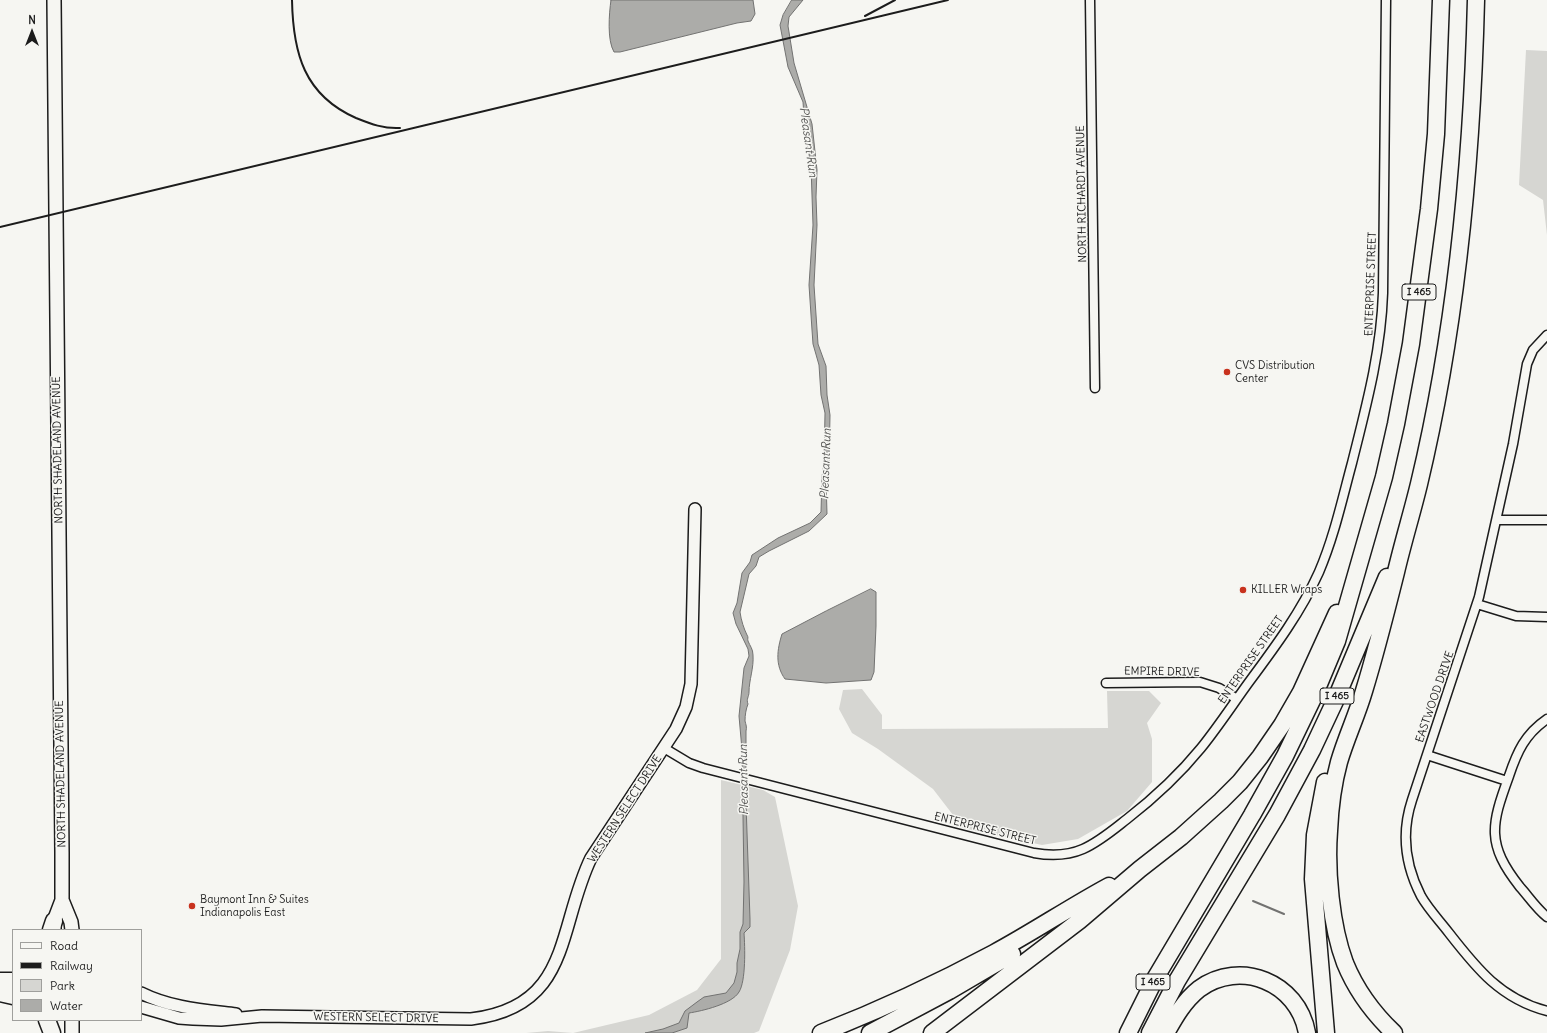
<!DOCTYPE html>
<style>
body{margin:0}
#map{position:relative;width:1547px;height:1033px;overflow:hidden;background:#f6f6f2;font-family:Delius,sans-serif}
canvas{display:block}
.legend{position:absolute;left:12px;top:929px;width:130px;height:92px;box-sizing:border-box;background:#f6f6f2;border:1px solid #9f9f9c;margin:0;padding:5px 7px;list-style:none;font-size:12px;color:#1c1c1c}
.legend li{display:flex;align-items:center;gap:8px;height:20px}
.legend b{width:20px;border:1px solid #9f9f9c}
.north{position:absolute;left:12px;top:12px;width:40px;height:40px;-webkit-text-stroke:3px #f6f6f2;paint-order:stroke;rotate:0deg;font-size:11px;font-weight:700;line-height:16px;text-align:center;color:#1c1c1c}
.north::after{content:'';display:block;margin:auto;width:14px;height:18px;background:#1c1c1c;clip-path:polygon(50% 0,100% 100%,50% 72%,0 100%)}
</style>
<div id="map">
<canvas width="1547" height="1033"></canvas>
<ul class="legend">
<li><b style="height:5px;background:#f6f6f2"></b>Road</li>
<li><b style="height:5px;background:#1c1c1c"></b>Railway</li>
<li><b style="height:11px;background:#d6d6d2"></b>Park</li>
<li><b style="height:11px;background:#acaca9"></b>Water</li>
</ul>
<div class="north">N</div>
</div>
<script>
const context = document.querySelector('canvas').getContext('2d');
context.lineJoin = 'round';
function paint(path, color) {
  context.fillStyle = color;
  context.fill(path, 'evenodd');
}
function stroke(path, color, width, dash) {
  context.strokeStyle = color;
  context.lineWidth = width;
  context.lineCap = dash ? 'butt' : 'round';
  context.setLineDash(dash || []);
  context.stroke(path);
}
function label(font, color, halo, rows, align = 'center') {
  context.font = font + ' Delius,sans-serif';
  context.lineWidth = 3;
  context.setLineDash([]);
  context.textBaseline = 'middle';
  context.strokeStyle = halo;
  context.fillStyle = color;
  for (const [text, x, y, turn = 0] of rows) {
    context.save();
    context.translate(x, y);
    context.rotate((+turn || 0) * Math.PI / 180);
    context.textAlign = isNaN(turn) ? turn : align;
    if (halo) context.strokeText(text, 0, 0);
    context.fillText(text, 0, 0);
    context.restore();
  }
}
paint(new Path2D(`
 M1526,50L1547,51V235L1543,200L1519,185Z
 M862,689L882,715V729L1108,728L1107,691H1149L1161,703L1147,723L1152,739V782L1127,811L1078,839L1042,845L963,828L933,789L878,749L852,733L839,709L843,690Z
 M721,780L763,790L775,797L798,906L790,950L759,1031L754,1033H526L548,1031L573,1033L649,1015L697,990L721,959Z`), '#d6d6d2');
const water = new Path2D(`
 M611,0H753L755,14L751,21L737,23L620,52H614C607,40 609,14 611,0Z
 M792,0H803L789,17L788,26L794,63L812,124L817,170L816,197L817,225L814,285L818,344L826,366L827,395L830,415L829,466L826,479L827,514L809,531L769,551L759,557L756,566L749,574L740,612C741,620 744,629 747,635C749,638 747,638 748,641C750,646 753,649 753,655C754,668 749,680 749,692C749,697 746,699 748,704C746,709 745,715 745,721C746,725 747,727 746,731V804L750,919V927L744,933C745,947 746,981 739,992C732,1004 702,1011 689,1013L687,1028L672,1033H645L663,1029L679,1023L685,1011L697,1002L704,997L726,993L734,983L737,972V963L740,949V932L743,924L744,882L742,750L739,716L744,668L749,656L748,649L736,624L733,613L737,603L742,573L750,562L752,555L778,538L810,523L821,512L822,477L824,463L825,413L821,395L819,365L813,344L812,330L809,285L813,225L811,166L805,130L803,102L788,67L780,25L783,15Z
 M871,589L876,592V626L874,672L871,680L826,683L785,679C775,665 777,650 782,634L826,611Z`);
paint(water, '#acaca9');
stroke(water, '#727271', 1);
stroke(new Path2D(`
 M1253,901L1284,914`), '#727271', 2);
const minor = new Path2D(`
 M1090,0L1095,388
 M1547,335L1533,350L1527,364L1513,444L1479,597L1412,800C1401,833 1405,865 1421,896C1429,910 1440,921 1449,933C1477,969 1501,999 1547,1011
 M1497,520H1547
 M1477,604L1516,616L1547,617
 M1106,683L1200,682L1219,688L1237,699
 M1547,719C1525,734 1517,752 1509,776C1491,825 1486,844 1520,887C1529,897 1536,908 1547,917
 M664,748L689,763L703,768L1034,853C1051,856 1067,856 1083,849C1099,842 1113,830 1127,819C1154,798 1179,775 1201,748C1218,727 1233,704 1249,682C1275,647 1301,612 1319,572C1334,537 1342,500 1352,463C1366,407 1381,352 1383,293L1386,0
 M1427,755L1507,781`);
const tertiary = new Path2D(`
 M141,993C171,1008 203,1010 236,1014
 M141,1007L179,1018L193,1019L221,1020L262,1016L471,1019C572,1007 557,928 591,858L676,729L686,707L691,684L695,509`);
const primary = new Path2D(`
 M54,0L62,852V900L54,921V930
 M62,900L71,922L72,930
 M72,1020V1033`);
const motorway = new Path2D(`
 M1325,782L1315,835L1313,879L1326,1033
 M51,930L54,921
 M0,981H13
 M0,993L13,996
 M47,1020L52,1033
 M821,1033C880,1010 938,983 994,953C1033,932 1070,907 1109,886
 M870,1033L949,991L1012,954
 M932,1033L1079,921L1140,869L1181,837L1221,801L1240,782L1260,757L1282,725L1301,692L1337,613
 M1128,1033L1156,977L1252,815L1285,756L1314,696L1337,641L1384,477L1396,424L1411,344L1429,209L1436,134L1441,0
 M1150,1033L1177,981L1277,815L1312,750L1335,701L1387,577
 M1166,1033C1175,1017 1184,1001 1199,989C1240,959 1298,982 1307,1033
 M1394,1033C1373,1013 1356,990 1345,963C1331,926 1326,870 1329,831C1330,808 1333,784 1339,762C1346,738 1357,715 1364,691C1376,652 1386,612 1396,572C1403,542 1412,513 1419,484C1457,325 1472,163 1476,0`);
stroke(minor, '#1c1c1c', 11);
stroke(tertiary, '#1c1c1c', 14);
stroke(primary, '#1c1c1c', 16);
stroke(motorway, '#1c1c1c', 19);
stroke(minor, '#f6f6f2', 8);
stroke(tertiary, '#f6f6f2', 11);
stroke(primary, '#f6f6f2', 13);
stroke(motorway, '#f6f6f2', 16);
stroke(new Path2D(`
 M292,0C293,53 304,95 356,118C371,124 384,129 400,128
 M865,16L895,0
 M0,227L948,0`), '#1c1c1c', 2);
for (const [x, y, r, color] of [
 [1227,372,4,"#c8321e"],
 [1243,590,4,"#c8321e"],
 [192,906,4,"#c8321e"]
]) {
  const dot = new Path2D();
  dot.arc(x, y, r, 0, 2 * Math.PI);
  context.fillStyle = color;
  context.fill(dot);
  stroke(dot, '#f6f6f2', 1.5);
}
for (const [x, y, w] of [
 [1419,292,34],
 [1337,696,34],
 [1153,982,34]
]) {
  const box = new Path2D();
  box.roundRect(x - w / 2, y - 8, w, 16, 3);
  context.fillStyle = '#f6f6f2';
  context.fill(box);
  stroke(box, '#1c1c1c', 1);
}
label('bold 10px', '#1c1c1c', null, [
 ["I 465",1419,292],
 ["I 465",1337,696],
 ["I 465",1153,982]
]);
label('11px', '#1c1c1c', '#f6f6f2', [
 ["NORTH RICHARDT AVENUE",1082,194,-91],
 ["ENTERPRISE STREET",1371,284,-88],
 ["NORTH SHADELAND AVENUE",58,450,-91],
 ["ENTERPRISE STREET",1251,660,-55],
 ["EMPIRE DRIVE",1162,672,1],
 ["EASTWOOD DRIVE",1435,697,-71],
 ["NORTH SHADELAND AVENUE",61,774,-91],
 ["WESTERN SELECT DRIVE",625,809,-57],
 ["ENTERPRISE STREET",985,829,14],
 ["WESTERN SELECT DRIVE",376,1018,1]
]);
label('11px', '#1c1c1c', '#f6f6f2', [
 ["CVS Distribution",1235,366],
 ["Center",1235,379],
 ["KILLER Wraps",1251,590],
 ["Baymont Inn & Suites",200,900],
 ["Indianapolis East",200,913]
], 'left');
label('italic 12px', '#565654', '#f6f6f2', [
 ["Pleasant Run",808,142,82],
 ["Pleasant Run",826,464,-88],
 ["Pleasant Run",744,780,-91]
]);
</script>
